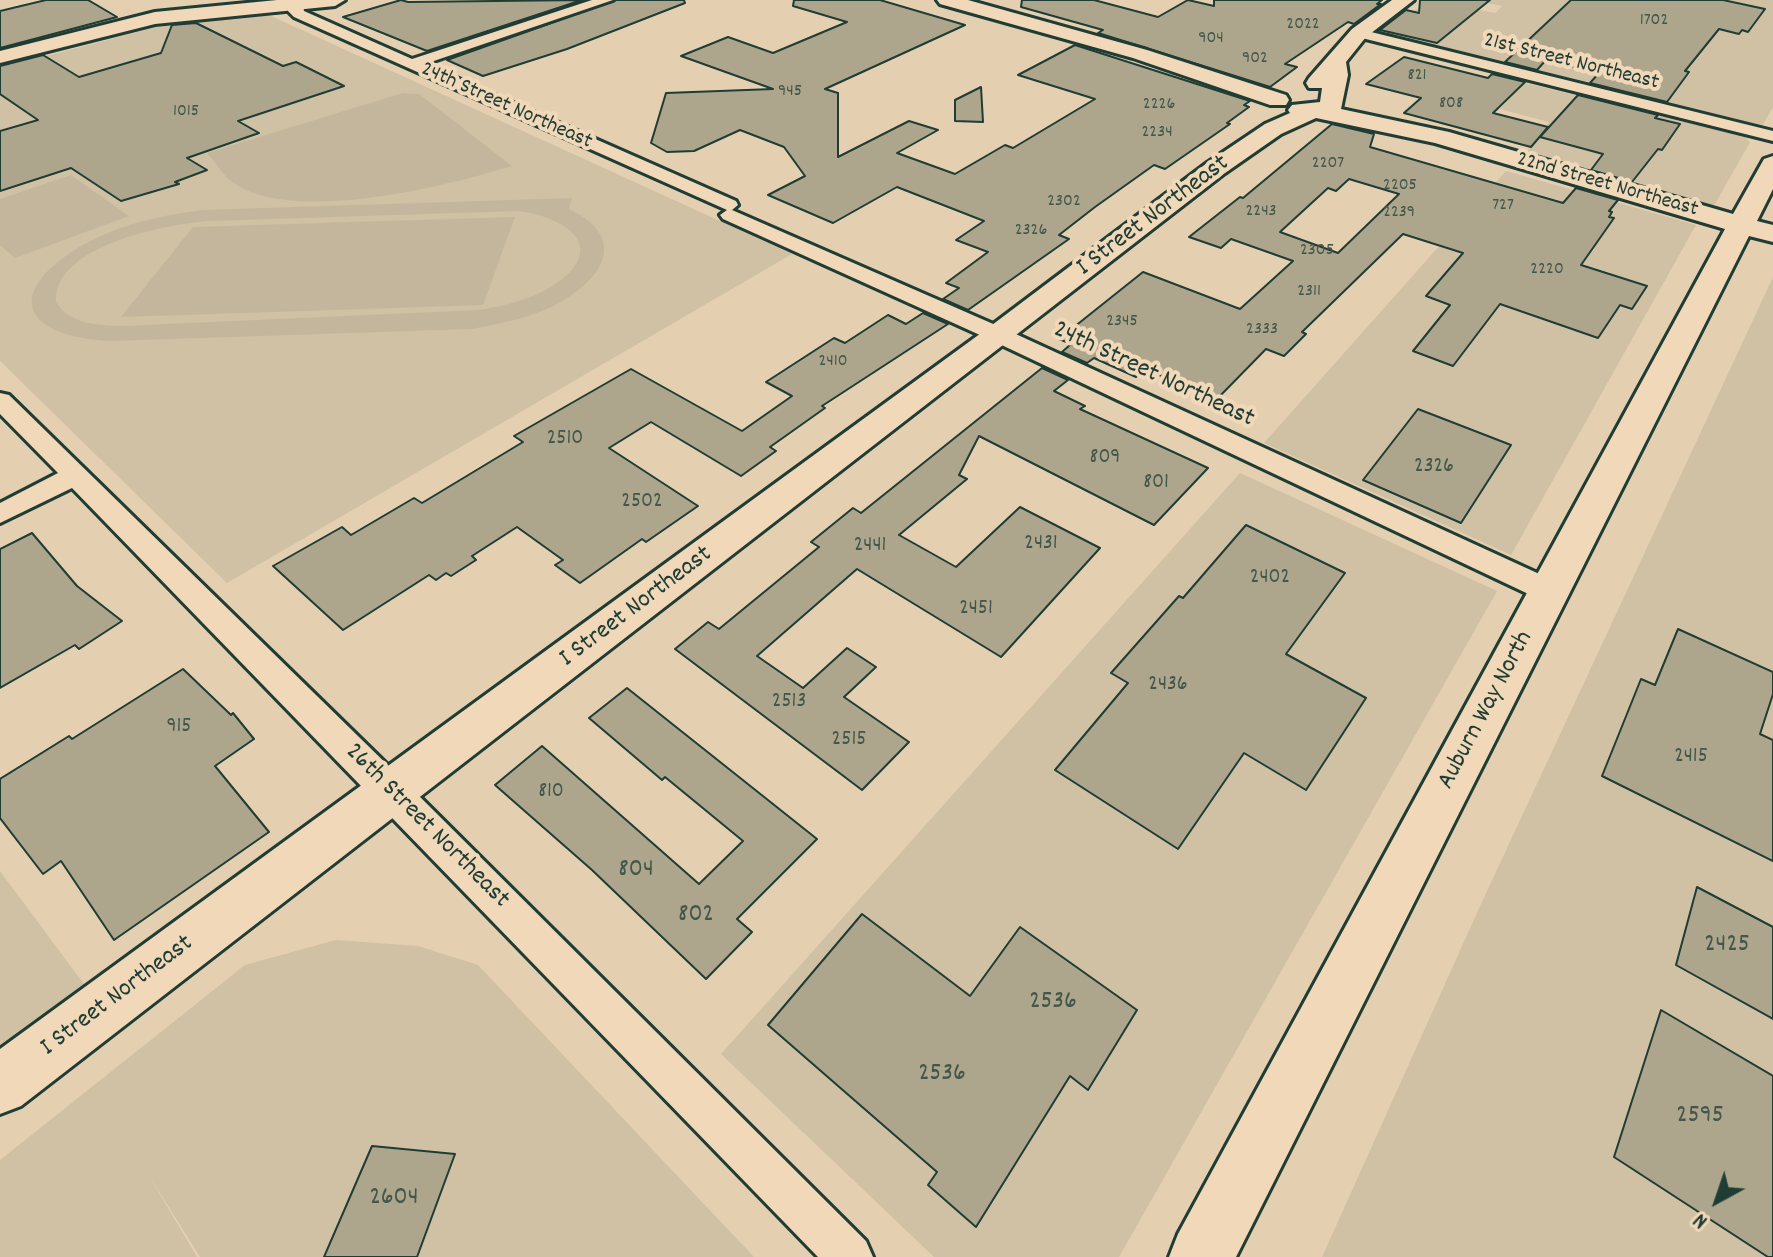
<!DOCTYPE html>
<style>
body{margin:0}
#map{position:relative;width:1773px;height:1257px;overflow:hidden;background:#e4cfb1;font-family:Dekko,sans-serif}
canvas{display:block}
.north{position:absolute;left:1677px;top:1161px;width:80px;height:80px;-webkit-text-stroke:6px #f1d8b9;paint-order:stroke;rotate:220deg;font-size:22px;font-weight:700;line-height:32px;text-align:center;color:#1f3d34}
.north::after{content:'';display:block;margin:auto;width:28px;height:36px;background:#1f3d34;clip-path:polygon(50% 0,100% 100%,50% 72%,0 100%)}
</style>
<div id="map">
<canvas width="1773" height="1257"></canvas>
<div class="north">N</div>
</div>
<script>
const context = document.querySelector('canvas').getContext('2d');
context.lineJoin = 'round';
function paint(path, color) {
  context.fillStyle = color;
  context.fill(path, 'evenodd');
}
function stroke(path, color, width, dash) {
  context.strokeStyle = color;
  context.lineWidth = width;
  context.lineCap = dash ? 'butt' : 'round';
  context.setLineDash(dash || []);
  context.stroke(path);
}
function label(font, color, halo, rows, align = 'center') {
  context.font = font + ' Dekko,sans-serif';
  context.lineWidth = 8;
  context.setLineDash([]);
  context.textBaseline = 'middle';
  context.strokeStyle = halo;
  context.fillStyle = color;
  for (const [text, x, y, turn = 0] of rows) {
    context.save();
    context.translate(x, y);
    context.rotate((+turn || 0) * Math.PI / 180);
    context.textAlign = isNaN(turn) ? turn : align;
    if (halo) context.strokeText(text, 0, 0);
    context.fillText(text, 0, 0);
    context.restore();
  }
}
paint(new Path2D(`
 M1429,0L1495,13L1502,6L1473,0H1773V107L1762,126L1383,34Z
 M269,15L792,254L227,583L0,361V68L165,25Z
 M1525,83L1744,136L1750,142L1715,204L1711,206L1526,153L1549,122L1500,109Z
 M1506,171L1696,225L1511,555L1264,443Z
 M1773,277V1257H1322L1481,904Z
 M1240,473L1497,591L1119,1257H934L721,1054Z
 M0,871L89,991L0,1056Z
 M336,940L418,946L478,965L754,1257H200L148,1174L197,1257H0V1160L245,965Z`), '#d0c0a4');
paint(new Path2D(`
 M403,93L419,94L512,166C447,186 289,226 231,181C222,174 215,161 207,153Z
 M71,175L129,216L15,258L0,245V199Z
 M572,198L569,209C634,240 598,285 549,308C525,319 498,324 472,329L111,341C25,337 0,295 81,246C118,225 161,215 203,210ZM519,211C565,217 611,247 554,285C531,300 504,306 478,310L122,326C98,325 70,325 56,302C53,245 168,224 209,221Z
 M515,217L483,305L121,317L193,227Z`), '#c4b69c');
const building = new Path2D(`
 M46,0H88L117,17L0,48V11Z
 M401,0L408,2L582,0L427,51L343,17Z
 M616,0H684L685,3L567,49L483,76L447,60Z
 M794,0H880L965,25L825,89L838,93V157L909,121L938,130L897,153L955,174L1005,145L1013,148L1095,99L1018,75L1075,45L1250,101L1244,105L1249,107L1227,123L1230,124L1165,169L1154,165L1095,207L1059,235L1069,239L968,310L943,299L959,288L946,283L988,252L956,240L984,221L897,187L833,223L768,195L805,176L784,147L740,130L694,151L667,152L651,143L666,93L773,89L681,56L728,37L773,53L847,22L793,6Z
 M1022,0H1094L1158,17L1188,0L1214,6V0H1382L1377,4H1381L1354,24L1348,22L1285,64L1297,67L1270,87L1098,33L1103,30L1021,7Z
 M1420,0H1490L1437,43L1380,30L1406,10L1419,13Z
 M1571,0H1723L1765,9L1748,32L1742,30L1739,34L1719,29L1685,71L1689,72L1667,102L1590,83L1599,73L1546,60L1537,70L1505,62Z
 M196,23L283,66L296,62L344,86L238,121L259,133L187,158L207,170L175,182L179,184L121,201L71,168L0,191V131L38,120L0,94V66L43,55L79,77L161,53L172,25Z
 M1404,57L1488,78L1492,74L1525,82L1493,113L1548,127L1531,147L1404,113L1421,98L1366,84Z
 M981,87L983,122L955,121V100Z
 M1578,95L1658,115L1655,118L1680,124L1662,150L1658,149L1632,182L1591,170L1603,154L1540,137Z
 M1332,124L1374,134L1370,147L1563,203L1576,188L1618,200L1609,211L1612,212L1609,217L1614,218L1581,265L1647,286L1632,309L1620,305L1598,338L1500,304L1453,366L1413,351L1450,305L1426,296L1463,253L1403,234L1302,332L1306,334L1284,356L1266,349L1217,399L1145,369L1136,377L1094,358L1087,363L1062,352L1071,344L1059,339L1143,272L1240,309L1293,261L1231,239L1221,248L1189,237L1240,197L1243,198ZM1349,179L1399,194L1338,253L1280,232L1328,188L1336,191Z
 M923,313L948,324L822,406L825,408L770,447L776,451L741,476L651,422L609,448L698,506L646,542L642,539L580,583L555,565L563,560L517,527L472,556L476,560L451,576L446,573L436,580L429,575L343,630L273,566L342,527L351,535L414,498L422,503L523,442L514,436L631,369L742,431L792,396L766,382L834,338L845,343L888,315L906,324Z
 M1042,368L1068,380L1054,391L1085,406L1080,409L1208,468L1154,525L979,436L959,475L967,479L899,535L956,567L1020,507L1100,548L1001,657L857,569L757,656L803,688L847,648L876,667L844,697L909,742L862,790L675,649L708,622L719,629L819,547L811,542L853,508L861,513Z
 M1418,409L1511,445L1461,523L1363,480Z
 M1246,525L1345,573L1286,654L1366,698L1306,790L1244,753L1178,849L1055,770L1128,683L1111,673L1179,596L1183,598Z
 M32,533L77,586L122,621L79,649L75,645L0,688V549Z
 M1678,629L1773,672V694L1760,734L1773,740V861L1602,776L1641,679L1655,685Z
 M183,669L231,715L233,713L254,739L215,766L269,832L114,940L61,861L43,874L0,818V779L69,736L72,739Z
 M627,688L817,839L737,919L752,932L706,979L592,870L495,785L542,746L699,884L743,841L665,777L662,780L589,718Z
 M1697,887L1773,927V1019L1676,965Z
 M862,914L970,996L1020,927L1137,1010L1088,1090L1070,1076L976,1227L928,1185L937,1172L768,1025Z
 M1661,1010L1773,1076V1257H1768L1614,1157Z
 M372,1146L455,1154L417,1257H324Z`);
paint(building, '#ada68d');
stroke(building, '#1f3d34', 2);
const street = new Path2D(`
 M288,0H302L304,11L412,59L592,0H613L425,64L736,201L738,205L732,210L1007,330L1559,583L1564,591L1559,599L1549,602L1539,599L991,340L723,219L720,215L727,210L294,17L288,11Z
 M1359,29L1773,131V141L1354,36V30Z
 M0,393L9,395L404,781L866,1241L873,1257H818L72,488L0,523V503L58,473L0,414Z`);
const secondary = new Path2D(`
 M277,0H345L335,6L155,24L0,63V51L155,12Z
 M937,0H968L1147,50L1286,95L1289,100L1286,105H1270L1133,58L940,4Z
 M1392,0H1414L1366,37L1346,62L1348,75L1341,109L1449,132L1733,214L1764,159L1773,156V189L1757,221L1773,225V242L1749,236L1236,1257H1169L1178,1234L1725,229L1435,143L1316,118L1281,134L1225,173L21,1106L0,1114V1049L988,328L1207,163L1265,124L1290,113L1288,110L1292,105L1320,102L1322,88H1309L1306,83L1309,78L1352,29Z`);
stroke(street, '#1f3d34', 6);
stroke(secondary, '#1f3d34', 6);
paint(street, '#f1d8b9');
paint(secondary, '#f1d8b9');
label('18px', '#42574a', null, [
 ["1702",1654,22],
 ["2022",1303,26],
 ["904",1211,40],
 ["902",1255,60],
 ["821",1417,77],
 ["945",790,93],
 ["808",1451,105],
 ["2226",1159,106],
 ["1015",186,113],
 ["2234",1157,134],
 ["2207",1328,165],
 ["2205",1400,187],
 ["2302",1064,203],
 ["727",1503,207],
 ["2243",1261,213],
 ["2239",1399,214],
 ["2326",1031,232],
 ["2305",1317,252],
 ["2220",1547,271],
 ["2311",1309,293],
 ["2345",1122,323],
 ["2333",1262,331],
 ["2410",833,363]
]);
label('22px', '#1f3d34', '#f1d8b9', [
 ["21st Street Northeast",1571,63,14],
 ["24th Street Northeast",506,107,24],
 ["22nd Street Northeast",1607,186,16]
]);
label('22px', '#42574a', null, [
 ["2510",565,440],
 ["809",1105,459],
 ["2326",1434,468],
 ["801",1156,484],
 ["2502",642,503],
 ["2431",1041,545],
 ["2441",870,547],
 ["2402",1270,579],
 ["2451",976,610],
 ["2436",1168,686],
 ["2513",789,703],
 ["915",179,728],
 ["2515",849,741],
 ["2415",1691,758],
 ["810",551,793]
]);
label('26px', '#1f3d34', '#f1d8b9', [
 ["I Street Northeast",1154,217,-37],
 ["24th Street Northeast",1153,376,25],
 ["I Street Northeast",637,608,-37],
 ["Auburn Way North",1487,711,-62],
 ["26th Street Northeast",426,827,45],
 ["I Street Northeast",118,997,-37]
]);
label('26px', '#42574a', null, [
 ["804",636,871],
 ["802",696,916],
 ["2425",1727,946],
 ["2536",1053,1003],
 ["2536",942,1075],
 ["2595",1700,1117],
 ["2604",394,1199]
]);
</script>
